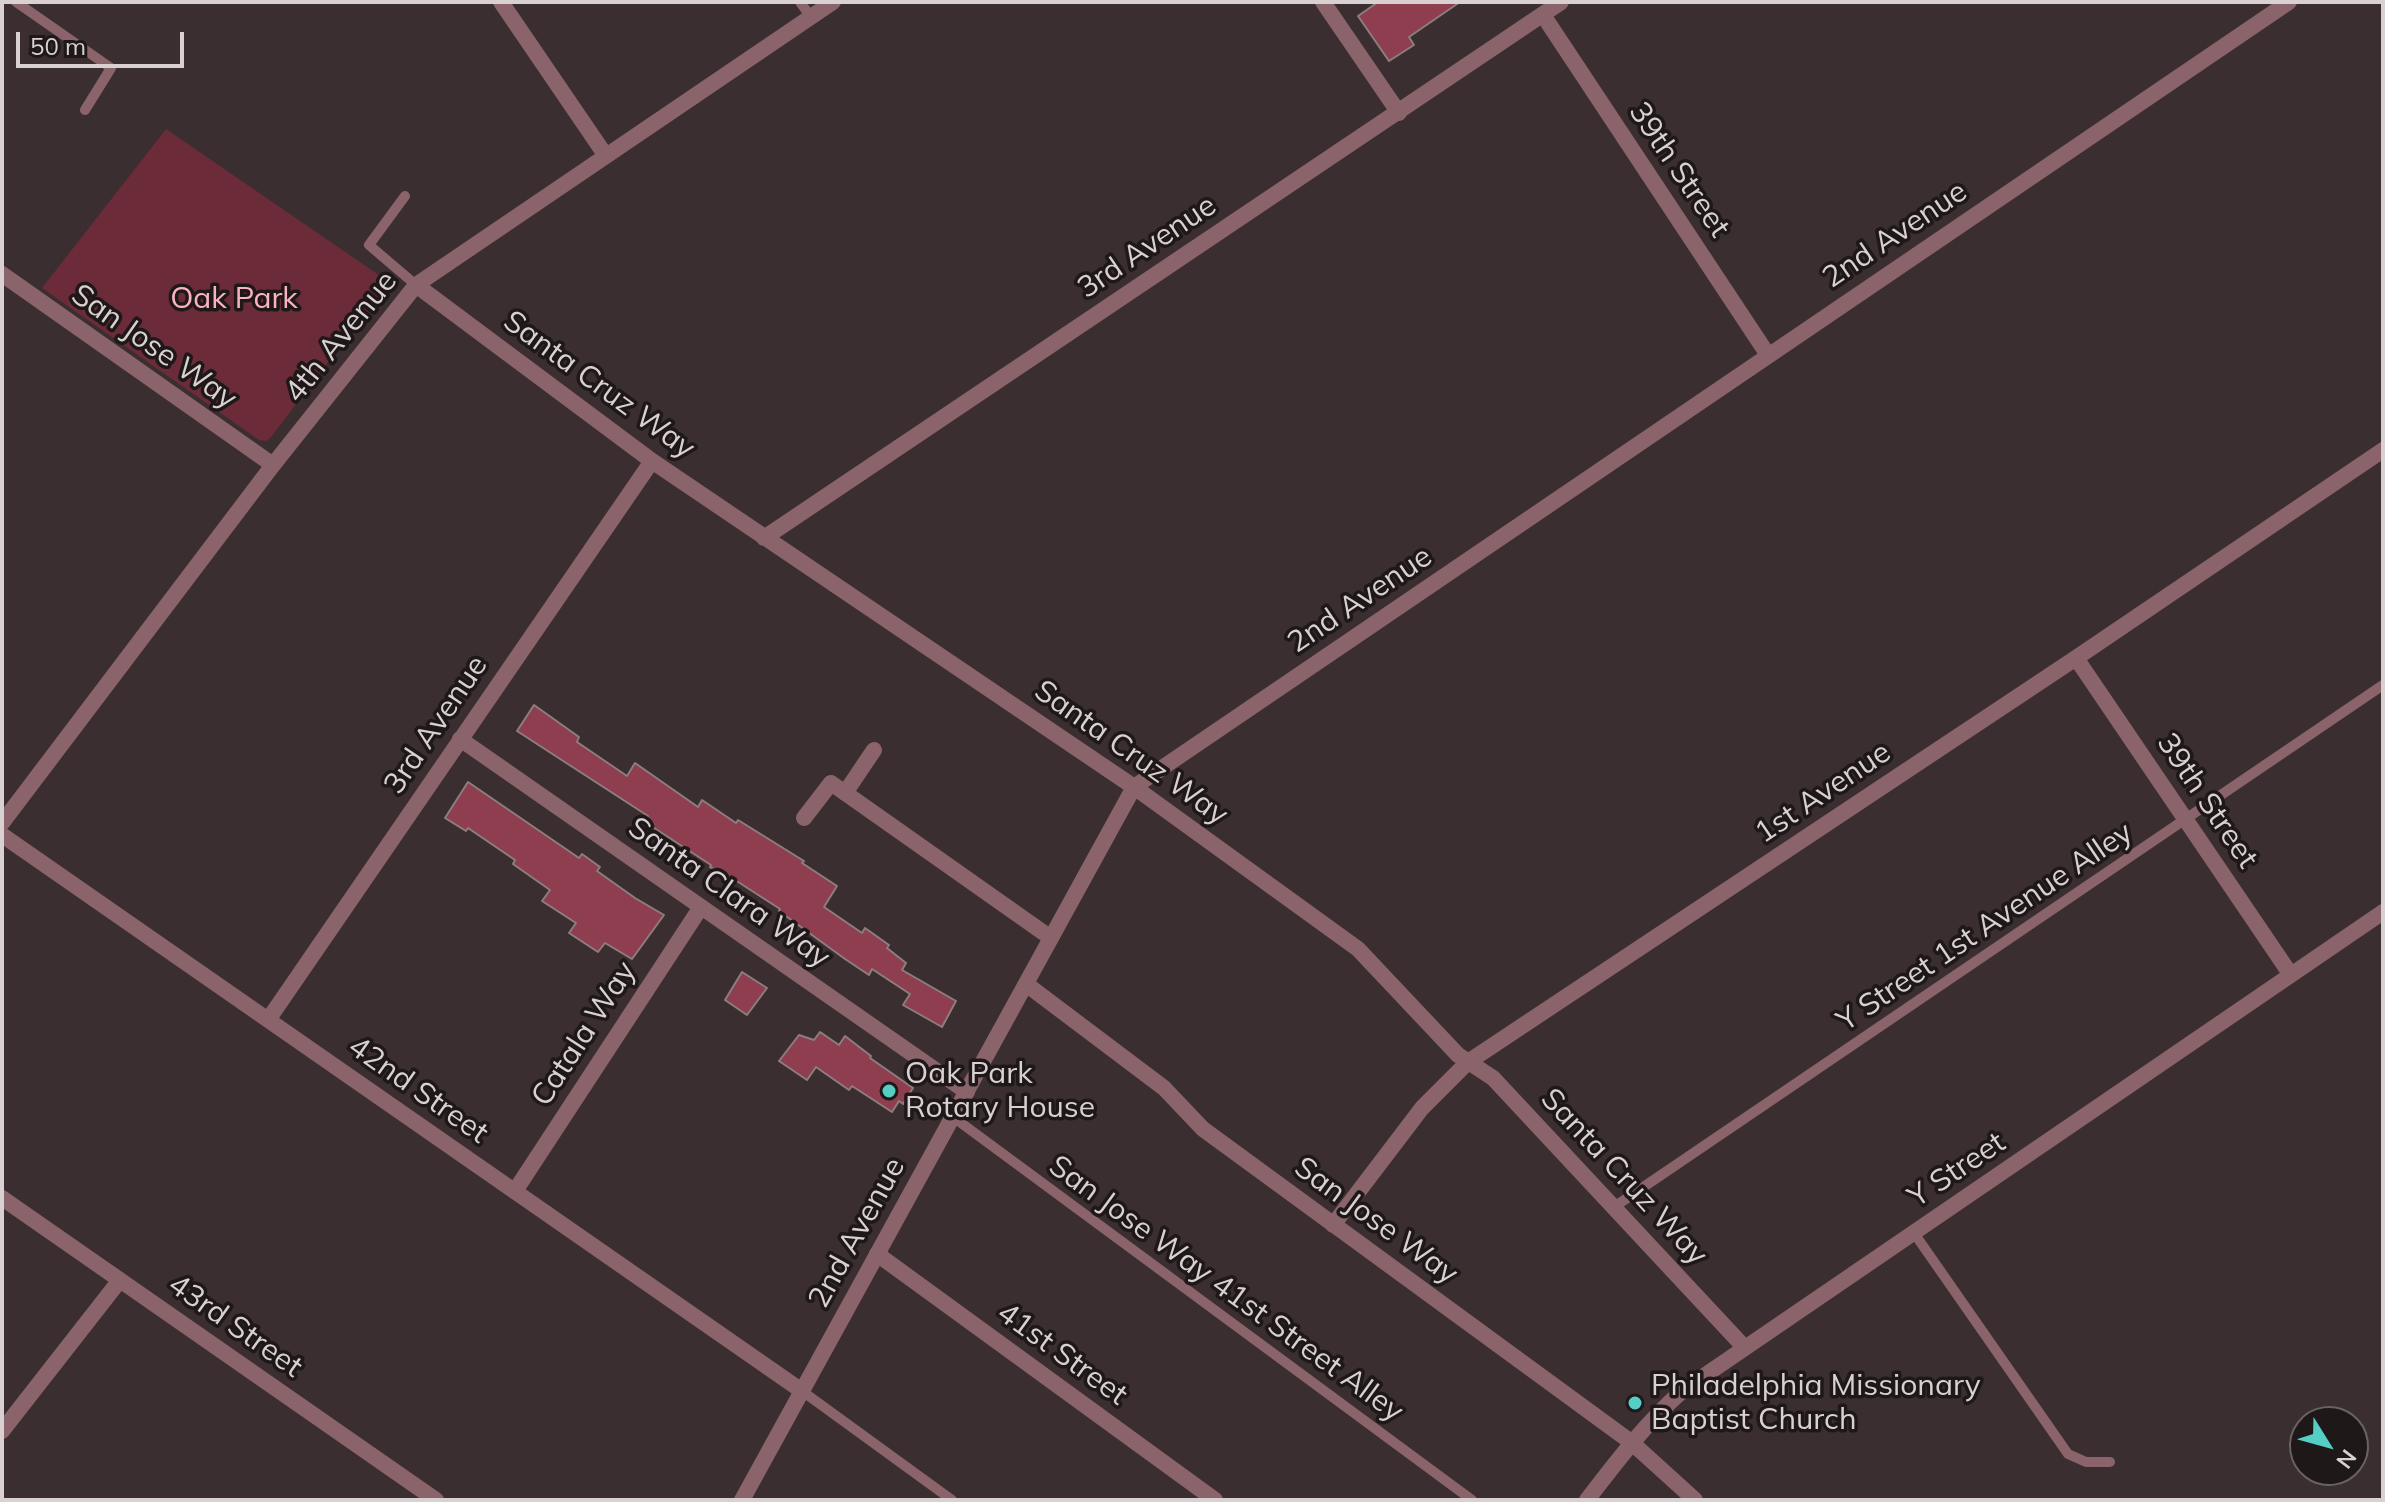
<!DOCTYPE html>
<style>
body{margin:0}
#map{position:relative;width:2385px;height:1502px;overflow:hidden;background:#3b2e30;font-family:Mulish,sans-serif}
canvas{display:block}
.frame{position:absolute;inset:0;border:4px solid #d9d0d1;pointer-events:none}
.north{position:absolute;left:2289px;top:1406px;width:80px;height:80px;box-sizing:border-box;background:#1e1819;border:2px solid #696263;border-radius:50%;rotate:127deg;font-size:22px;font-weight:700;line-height:32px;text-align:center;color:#d9d0d1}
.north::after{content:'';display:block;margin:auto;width:28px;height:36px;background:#55cec5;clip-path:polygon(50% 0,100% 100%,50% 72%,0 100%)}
.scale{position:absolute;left:16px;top:32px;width:168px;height:36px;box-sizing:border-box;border:4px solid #d9d0d1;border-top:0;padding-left:10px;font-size:24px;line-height:28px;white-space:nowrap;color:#d9d0d1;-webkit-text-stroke:6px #1e1819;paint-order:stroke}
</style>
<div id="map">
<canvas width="2385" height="1502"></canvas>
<div class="frame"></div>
<div class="north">N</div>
<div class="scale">50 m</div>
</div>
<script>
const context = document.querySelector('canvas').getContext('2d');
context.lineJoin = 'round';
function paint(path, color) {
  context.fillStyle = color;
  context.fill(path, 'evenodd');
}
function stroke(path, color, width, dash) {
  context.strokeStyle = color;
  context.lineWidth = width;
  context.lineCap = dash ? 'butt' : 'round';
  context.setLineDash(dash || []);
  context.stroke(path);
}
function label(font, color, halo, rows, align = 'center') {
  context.font = font + ' Mulish,sans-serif';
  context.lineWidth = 7;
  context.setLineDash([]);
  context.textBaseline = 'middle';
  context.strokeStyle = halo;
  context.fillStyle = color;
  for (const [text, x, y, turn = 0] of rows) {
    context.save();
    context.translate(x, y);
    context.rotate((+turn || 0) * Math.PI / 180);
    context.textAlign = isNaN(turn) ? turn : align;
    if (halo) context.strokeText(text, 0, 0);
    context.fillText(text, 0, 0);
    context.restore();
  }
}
paint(new Path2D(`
 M166,129L389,282L271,437L266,441L259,440L42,288Z`), '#6c2b39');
const building = new Path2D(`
 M1378,2H1460L1409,37L1414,45L1389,61L1358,16Z
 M534,705L579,737L577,742L627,776L635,763L698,807L702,800L736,823L738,820L804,861L802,863L837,886L824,907L862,933L865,928L889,945L887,948L906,963L902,970L956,1001L942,1027L903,1005L910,994L872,969L869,975L845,959L779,911L780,909L735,880L710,867L711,865L645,822L648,816L517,731Z
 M468,782L579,858L582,854L600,867L597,871L635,898L664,915L632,959L605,943L598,952L569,933L576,923L542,901L550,890L513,864L515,860L468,828L466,831L445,818Z
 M742,972L767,988L747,1015L725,1000Z
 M820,1032L839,1045L845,1036L871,1056L870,1058L913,1088L903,1104L899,1101L892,1112L852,1086L849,1090L816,1067L807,1080L779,1061L799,1035L814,1040Z`);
paint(building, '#8e3e4f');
stroke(building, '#8c7d7f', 2);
stroke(new Path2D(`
 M16,2L111,68L85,110
 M800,2L811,17
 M405,196L369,245L416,285
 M953,1117L1472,1500
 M1614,1207L2383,685
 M1914,1233L2068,1454L2086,1462H2110
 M802,1391L952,1500`), '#8a646a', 10);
stroke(new Path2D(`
 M501,2L606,156
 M1323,2L1399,113
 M1543,15L1768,355
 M2,274L273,465
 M416,285L652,461L1134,787L1358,949L1458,1055L1493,1078L1745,1348
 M764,538L1561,2
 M2076,658L2291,975
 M460,739L967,1092
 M845,793L874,750
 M804,818L831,783L1051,938
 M2,823L273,465L416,285L833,2
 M2,835L802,1391
 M1026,984L1164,1088L1203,1129L1631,1442L1695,1500
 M268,1020L652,461
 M515,1191L701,907
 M2,1198L436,1500
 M1333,1225L1422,1108L1468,1062L2076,658L2383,450
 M877,1254L1215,1500
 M2,1431L120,1280
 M1587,1500C1617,1461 1645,1424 1682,1391L2383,912`), '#8a646a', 16);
stroke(new Path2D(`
 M742,1500L1134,787L2289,2`), '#8a646a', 16);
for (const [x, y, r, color] of [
 [889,1091,8,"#55cec5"],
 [1635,1403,8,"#55cec5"]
]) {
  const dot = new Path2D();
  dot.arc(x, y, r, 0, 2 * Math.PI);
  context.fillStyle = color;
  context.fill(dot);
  stroke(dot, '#1e1819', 3);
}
label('30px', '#d9d0d1', '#1e1819', [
 ["39th Street",1679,170,56],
 ["2nd Avenue",1895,235,-34],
 ["3rd Avenue",1147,247,-34],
 ["4th Avenue",341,337,-51],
 ["San Jose Way",154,347,35],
 ["Santa Cruz Way",599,385,36],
 ["2nd Avenue",1360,600,-34],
 ["3rd Avenue",436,725,-56],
 ["Santa Cruz Way",1131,753,35],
 ["1st Avenue",1823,793,-34],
 ["39th Street",2207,801,56],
 ["Santa Clara Way",729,893,35],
 ["Y Street 1st Avenue Alley",1985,927,-34],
 ["Catala Way",584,1034,-57],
 ["42nd Street",418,1090,35],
 ["Y Street",1957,1170,-34],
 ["Santa Cruz Way",1624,1177,47],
 ["San Jose Way",1376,1221,36],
 ["2nd Avenue",857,1233,-61],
 ["San Jose Way 41st Street Alley",1226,1289,36],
 ["43rd Street",235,1326,35],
 ["41st Street",1062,1354,36]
]);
label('30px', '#fab3be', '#1e1819', [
 ["Oak Park",234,299]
]);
label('30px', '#d9d0d1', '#1e1819', [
 ["Oak Park",905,1074],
 ["Rotary House",905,1108],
 ["Philadelphia Missionary",1651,1386],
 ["Baptist Church",1651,1420]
], 'left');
</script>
